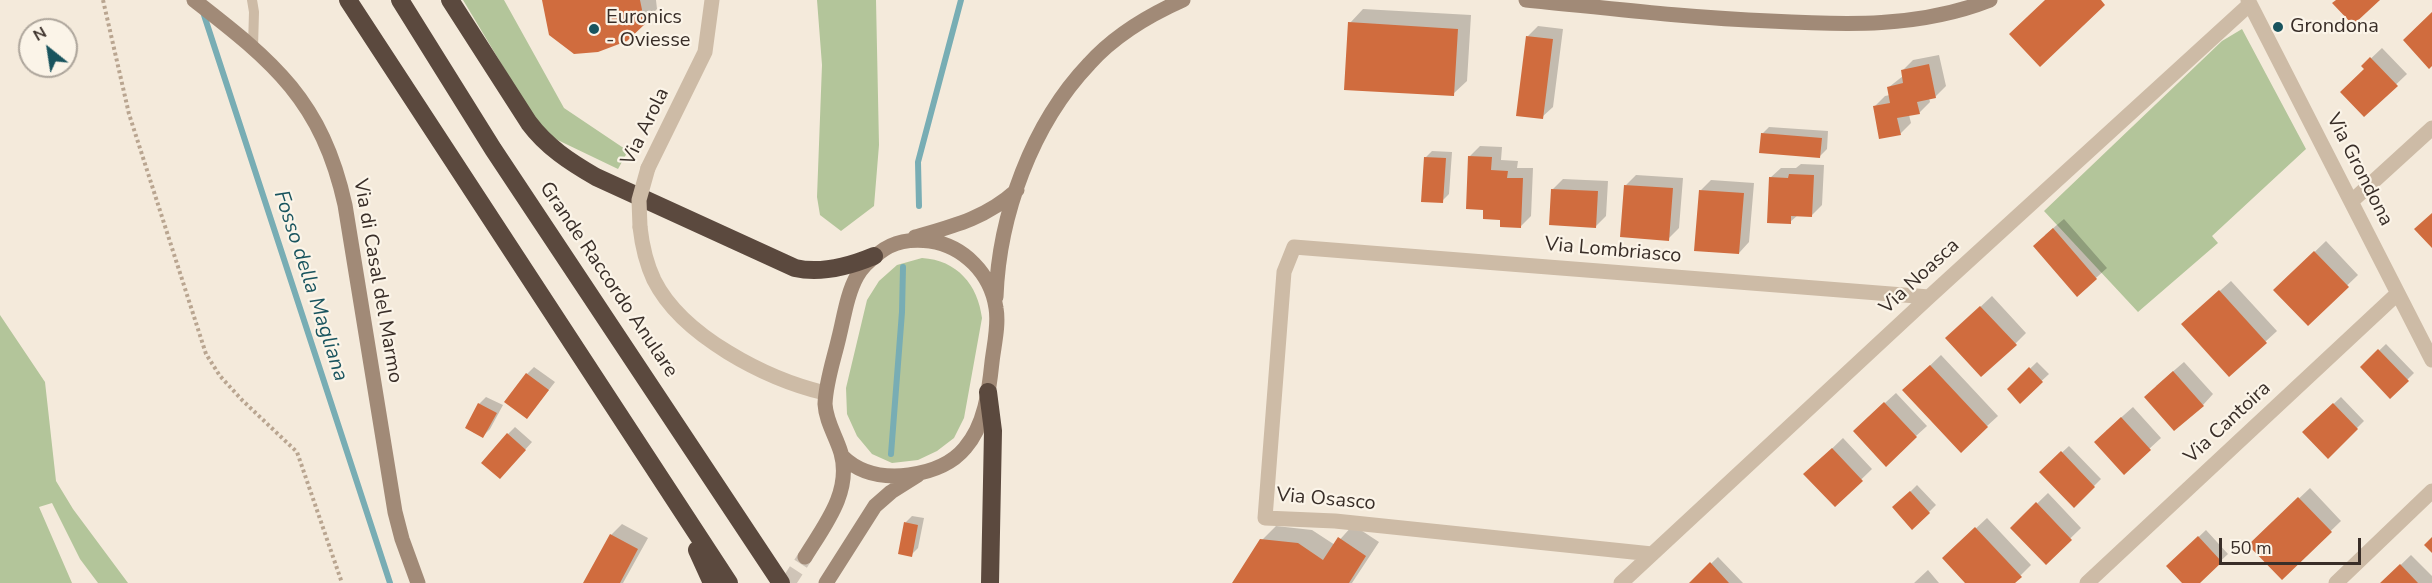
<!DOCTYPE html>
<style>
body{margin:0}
#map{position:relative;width:2432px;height:583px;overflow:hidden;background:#f4eadb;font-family:"Nunito Sans",sans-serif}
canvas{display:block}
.north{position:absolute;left:18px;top:18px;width:60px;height:60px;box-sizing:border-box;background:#fbf4e8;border:2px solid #ada59b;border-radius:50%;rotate:330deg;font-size:16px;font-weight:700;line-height:24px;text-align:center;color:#392e28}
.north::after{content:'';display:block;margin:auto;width:21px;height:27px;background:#19545e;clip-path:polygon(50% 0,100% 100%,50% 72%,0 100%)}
.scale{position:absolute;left:2219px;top:538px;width:142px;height:27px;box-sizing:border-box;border:3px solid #392e28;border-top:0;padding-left:8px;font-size:18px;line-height:21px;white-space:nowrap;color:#392e28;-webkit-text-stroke:4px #fbf4e8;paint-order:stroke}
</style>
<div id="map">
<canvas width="2432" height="583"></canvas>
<div class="north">N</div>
<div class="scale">50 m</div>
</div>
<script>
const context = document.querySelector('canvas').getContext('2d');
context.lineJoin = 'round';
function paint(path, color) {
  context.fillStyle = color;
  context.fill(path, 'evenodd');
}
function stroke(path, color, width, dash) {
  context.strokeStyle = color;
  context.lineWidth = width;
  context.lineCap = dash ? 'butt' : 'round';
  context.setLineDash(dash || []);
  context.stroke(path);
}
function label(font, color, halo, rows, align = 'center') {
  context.font = font + ' "Nunito Sans",sans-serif';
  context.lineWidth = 4.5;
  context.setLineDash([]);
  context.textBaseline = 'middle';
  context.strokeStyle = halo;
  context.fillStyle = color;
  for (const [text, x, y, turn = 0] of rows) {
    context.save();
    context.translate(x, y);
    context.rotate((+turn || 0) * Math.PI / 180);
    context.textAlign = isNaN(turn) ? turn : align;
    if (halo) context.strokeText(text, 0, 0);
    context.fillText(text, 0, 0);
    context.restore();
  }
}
paint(new Path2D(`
 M463,0H504L564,108L628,151L618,169L543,133Z
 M817,0H876L879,145L874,206L841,231L820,215L817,197L822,65Z
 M2242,29L2306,149L2212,236L2218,243L2138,312L2044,211L2222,41Z
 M922,258C957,260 978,285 982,318L964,418L954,438L937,451L918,460L892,463L872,454L857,436L847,414L846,388L867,300L879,281L897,265Z
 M0,315L45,382L56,481L73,509L128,583H98L80,559L52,503L39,507L72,583H0Z`), '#b3c59a');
paint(new Path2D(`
 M544,0H656L657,9L626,40Z
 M1363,9L1471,15L1467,81L1453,94L1350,23Z
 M1538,26L1563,29L1553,107L1542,117L1528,36Z
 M2382,48L2407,74L2364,115L2365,69L2363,66Z
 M1939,55L1946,86L1935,97L1929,98L1930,102L1919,113L1909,115L1911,123L1900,134L1874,107L1885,96L1890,95L1889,87L1903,76L1902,71L1913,60Z
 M1769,127L1828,131L1827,149L1820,156L1762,134Z
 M1480,146L1502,147L1501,160L1518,161L1517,168H1533L1531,216L1520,227L1485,208L1470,156Z
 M1432,151L1452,152L1449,194L1442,201L1425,158Z
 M1801,164L1824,165L1822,205L1812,215H1798L1790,222L1770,178L1781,168H1796Z
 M1636,175L1683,178L1679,228L1668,239L1626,185Z
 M1563,179L1608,181L1606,216L1596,226L1553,189Z
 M1711,180L1754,183L1749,242L1739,253L1701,190Z
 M2064,219L2107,268L2077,295L2045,235Z
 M2326,241L2358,275L2308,323L2275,290Z
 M2231,281L2277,331L2229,375L2194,314Z
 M1992,296L2026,333L2015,344L1958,328Z
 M2386,344L2414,373L2390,397L2362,367Z
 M1941,355L1998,416L1987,426L1915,380Z
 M2037,362L2049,374L2020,401L2009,389Z
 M2184,362L2213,394L2203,405L2156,386Z
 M534,367L555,382L533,410L527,374Z
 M1896,393L1927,426L1916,436L1865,421Z
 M486,397L503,405L490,429L483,436L467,428L479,404Z
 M2341,397L2364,421L2328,457L2304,432Z
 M2133,407L2161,438L2124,472L2106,431Z
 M515,427L532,442L507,470L508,434Z
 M1843,438L1872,469L1835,505L1816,464Z
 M2069,446L2101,479L2074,506L2041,472Z
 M1917,485L1936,505L1929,512L1901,501Z
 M2310,488L2341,521L2282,578L2250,545Z
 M2048,493L2081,528L2046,562L2012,528Z
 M912,516L924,518L918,548L911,555L905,523Z
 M1987,518L2031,565L2013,583H1967L1955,548Z
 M622,524L648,538L623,583H585L611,535Z
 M1353,525L1379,542L1352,583H1233L1262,540L1276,526L1312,530L1335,545Z
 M2206,530L2228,554L2197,583H2184L2168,566Z
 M2411,555L2432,576V583H2382Z
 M1718,557L1743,583H1691L1693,581Z
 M1928,570L1939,583H1914Z`), '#0003');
stroke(new Path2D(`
 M203,12L390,583
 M919,206L918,162L961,0
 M891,454L902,312L903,267`), '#78adb4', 6);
paint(new Path2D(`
 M542,0H640L645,24L627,41L598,52L574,54L549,35Z
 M2045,0H2101L2105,5L2040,67L2009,34Z
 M2336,0H2380L2353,25L2332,3Z
 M2432,12V66L2429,69L2403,40Z
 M1348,22L1458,29L1454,96L1344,90Z
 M1526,36L1553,39L1543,119L1516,116Z
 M2370,57L2398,86L2364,117L2340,92L2364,69L2361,66Z
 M1929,64L1936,98L1917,102L1920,114L1897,118L1901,135L1879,139L1873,106L1890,103L1887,87L1903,83L1901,70Z
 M1761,133L1822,138L1820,158L1759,153Z
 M1468,156L1492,157L1491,170L1508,171L1507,178H1523L1521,228L1500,227V220L1483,219V210L1466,209Z
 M1424,157L1446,158L1443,203L1421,202Z
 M1789,174L1814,175L1812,217L1791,216V224L1767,223L1769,177L1788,178Z
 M1624,185L1673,188L1669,241L1620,237Z
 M1551,189L1598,191L1596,228L1549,225Z
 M1699,190L1744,193L1739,254L1694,251Z
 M2432,213V248L2414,229Z
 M2053,228L2097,279L2077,297L2033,246Z
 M2314,251L2349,287L2308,326L2273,290Z
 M2219,290L2267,343L2229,377L2181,324Z
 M1980,306L2017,345L1981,377L1945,338Z
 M2378,349L2409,381L2390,399L2360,367Z
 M1930,365L1988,427L1961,453L1902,390Z
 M2029,367L2043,382L2020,404L2007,389Z
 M2173,371L2204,406L2174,431L2144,397Z
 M526,373L549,390L527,419L504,402Z
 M1884,402L1917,437L1886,467L1853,431Z
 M478,403L497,413L483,438L465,428Z
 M2333,403L2358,429L2328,459L2302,432Z
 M2121,417L2151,450L2124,475L2094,442Z
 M507,433L526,450L500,479L481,463Z
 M1832,448L1863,481L1835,507L1803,474Z
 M2061,451L2095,487L2074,508L2039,472Z
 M1910,491L1930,513L1912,530L1892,507Z
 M2298,497L2332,532L2282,580L2248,545Z
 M2036,502L2072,540L2046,565L2010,528Z
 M904,522L918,525L912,557L898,554Z
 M1975,527L2022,577L2015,583H1965L1942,558Z
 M610,534L638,549L620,583H583Z
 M2198,536L2222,562L2200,583H2182L2166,566Z
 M1338,537L1366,556L1349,583H1232L1260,539L1298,543L1323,560Z
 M2432,537V553L2424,545Z
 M1710,562L1729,583H1689Z
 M2400,564L2418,583H2380Z`), '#d06c3e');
stroke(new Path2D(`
 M788,583L805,557`), '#cfc4b7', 15, [15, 8]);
stroke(new Path2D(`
 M103,0L129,114L206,354L220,376L242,400L297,452L342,583`), '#b9a590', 4, [3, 3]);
stroke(new Path2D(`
 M252,0L254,12L253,47`), '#cdbba6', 10);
stroke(new Path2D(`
 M2248,0L2432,360
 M648,168L705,52L712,0
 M2352,201L2432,128
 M640,227C642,245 646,263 654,280C682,336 766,379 825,393
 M1652,554L1335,521L1265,518L1284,272L1294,247L1929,297
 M1621,583L1929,297L2250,4
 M2087,583L2397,294
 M2336,583L2432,491`), '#cdbba6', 15);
stroke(new Path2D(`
 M194,0C274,62 322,101 345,205L395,512L402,539L418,583
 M1526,0C1607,8 1689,18 1770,21C1845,25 1919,28 1990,0
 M915,237C954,226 986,218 1017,190
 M996,297C999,215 1032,124 1089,64C1115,35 1147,16 1183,0
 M805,557C824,526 852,492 841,453C836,436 826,422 825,404C826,381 834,359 839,337C844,317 847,294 857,276C862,267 871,259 879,253C894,241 910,239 930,241C964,246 991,274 996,308C999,325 994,345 992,362C989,391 985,425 965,448C951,465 930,472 909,475C885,478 860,474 842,456
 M826,583L875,506L891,492L918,475`), '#a18a77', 15);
stroke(new Path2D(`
 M348,0L729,583
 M400,0L493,149L781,583
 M450,0L529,123C547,147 570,162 596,177L795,268C821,274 850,266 874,256
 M988,392L993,431L990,583
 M697,550L712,583`), '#5b493e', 18);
stroke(new Path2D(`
 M640,227L639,200L648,168`), '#cdbba6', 15);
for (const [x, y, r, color] of [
 [2278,27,6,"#19545e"],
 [594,29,6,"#19545e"]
]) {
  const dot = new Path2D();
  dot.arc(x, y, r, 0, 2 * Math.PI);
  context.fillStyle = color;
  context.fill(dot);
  stroke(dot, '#fbf4e8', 2);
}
label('20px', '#392e28', '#fbf4e8', [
 ["Euronics",606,18],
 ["- Oviesse",606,41],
 ["Grondona",2290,27]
], 'left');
label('20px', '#392e28', '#fbf4e8', [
 ["Via Arola",646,127,-64],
 ["Via Grondona",2359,170,63],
 ["Via Lombriasco",1613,251,5],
 ["Via Noasca",1920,277,-43],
 ["Grande Raccordo Anulare",608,280,56],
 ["Via di Casal del Marmo",377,281,80],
 ["Via Cantoira",2228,423,-43],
 ["Via Osasco",1326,500,5]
]);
label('italic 21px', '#19545e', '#fbf4e8', [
 ["Fosso della Magliana",310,286,72]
]);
</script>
